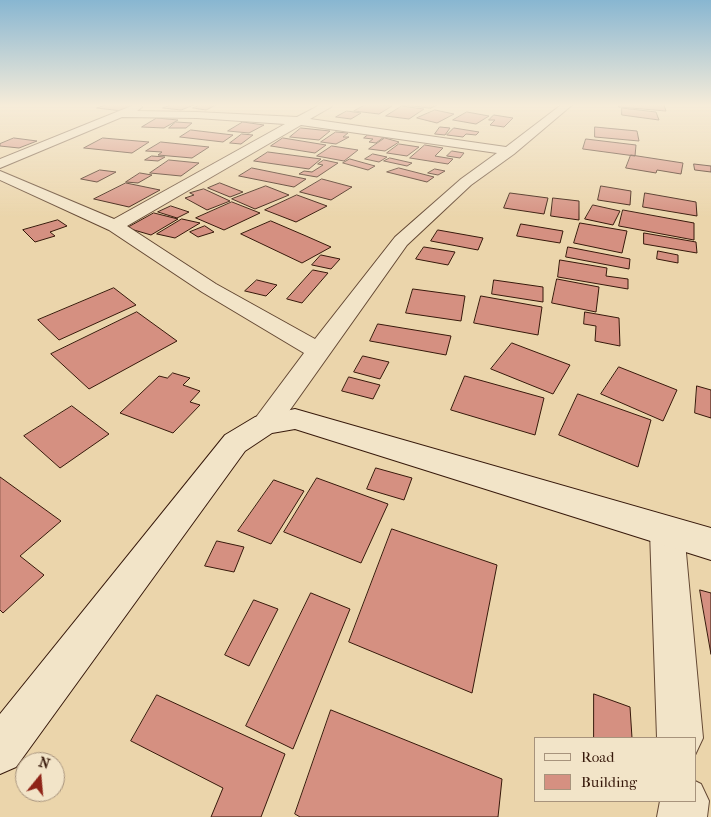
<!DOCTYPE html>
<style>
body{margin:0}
#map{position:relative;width:711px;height:817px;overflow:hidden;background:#ebd5ab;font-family:"IM FELL French Canon",serif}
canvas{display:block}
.legend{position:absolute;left:534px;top:737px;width:162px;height:65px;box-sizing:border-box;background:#f2e4c8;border:1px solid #a7937c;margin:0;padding:6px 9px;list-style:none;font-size:15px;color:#37190b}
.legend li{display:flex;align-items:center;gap:10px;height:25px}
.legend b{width:25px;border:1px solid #a7937c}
.north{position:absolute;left:15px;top:752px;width:50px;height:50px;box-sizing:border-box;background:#f2e4c8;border:1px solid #a7937c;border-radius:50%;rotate:17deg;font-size:14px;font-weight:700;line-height:20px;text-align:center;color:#37190b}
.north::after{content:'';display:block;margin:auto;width:18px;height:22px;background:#8f2418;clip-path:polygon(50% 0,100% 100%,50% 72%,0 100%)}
</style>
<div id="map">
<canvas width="711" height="817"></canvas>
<ul class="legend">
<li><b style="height:6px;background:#f2e4c8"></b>Road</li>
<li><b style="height:14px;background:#d59081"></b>Building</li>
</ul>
<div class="north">N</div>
</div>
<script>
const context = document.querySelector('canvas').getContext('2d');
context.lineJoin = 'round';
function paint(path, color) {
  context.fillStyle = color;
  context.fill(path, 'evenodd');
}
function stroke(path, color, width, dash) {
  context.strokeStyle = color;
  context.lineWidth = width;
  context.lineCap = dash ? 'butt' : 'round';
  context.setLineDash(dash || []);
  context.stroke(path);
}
const building = new Path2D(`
 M106,105H136L122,111L97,108Z
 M171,105H194L181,110L163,108Z
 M200,105H216L206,110L193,108Z
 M365,105H379L392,106L379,114L354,111Z
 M404,105H437L431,108Z
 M619,105H664L666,111L619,107Z
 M402,106L424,109L409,119L386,116Z
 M622,108L656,112L659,120L622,115Z
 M435,110L454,114L437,123L417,118Z
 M347,111L361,113L351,119L336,117Z
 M467,112L489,116L476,124L453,120Z
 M494,115L513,118L504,127L490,125L495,120H489Z
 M157,118L178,120L164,128L142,127Z
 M176,122L192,123L186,128H169Z
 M243,122L264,125L249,133L228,131Z
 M440,127L450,128L445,135L435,134Z
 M595,127L637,131L639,141L595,137Z
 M301,128L330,131L319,140L290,137Z
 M454,128L479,132L476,135L466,134L463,137L447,135Z
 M191,130L233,135L223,142L180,137Z
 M336,132L348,133L343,137H349L336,144L321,142Z
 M242,134L253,135L241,144L230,143Z
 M368,135L384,137L376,143L369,142L373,139L364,138Z
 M14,138L37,141L19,148L0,146V144Z
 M103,138L149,142L132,153L84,148Z
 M283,138L326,145L315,153L271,146Z
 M385,138L399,142L385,151L369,149Z
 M586,139L636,145L635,156L583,149Z
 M161,142L209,147L192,158L158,155L162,152L146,151Z
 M399,144L419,147L407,156L387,153Z
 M425,145L443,148L435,156L453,159L448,164L410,158Z
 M332,146L358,150L344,161L317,156Z
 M452,151L464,153L460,158L447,156Z
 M268,152L321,159L309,169L254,161Z
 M373,154L387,157L379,162L365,159Z
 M631,155L683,163L681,174L657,170L656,173L626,168Z
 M152,156L165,157L158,161L145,160Z
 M390,158L412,163L407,166L384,161Z
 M350,159L375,166L368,170L343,163Z
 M169,160L199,163L181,176L150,173Z
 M324,160L338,163L317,177L299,174L304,171L312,172L323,165L318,164Z
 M694,164L711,166V172L695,170Z
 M252,168L306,179L294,187L239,176Z
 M399,168L434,177L427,182L387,172Z
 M435,169L445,171L438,175L428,173Z
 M100,170L116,172L97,182L81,179Z
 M140,173L152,175L138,183L126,182Z
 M322,179L352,187L331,200L300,192Z
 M126,183L160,190L129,207L94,199Z
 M220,183L243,192L230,197L208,188Z
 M266,186L289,195L255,209L232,199Z
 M601,186L631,191L630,205L598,200Z
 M204,189L230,201L207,210L185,198L194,195L190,193Z
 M510,193L548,198L544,214L504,208Z
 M645,193L696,202L697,216L643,207Z
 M297,195L327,206L296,222L265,210Z
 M553,198L579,201V220L551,216Z
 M232,202L260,213L224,230L196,218Z
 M593,205L620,211L613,225L585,219Z
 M171,206L189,212L177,218L158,212Z
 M623,210L694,223V240L619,226Z
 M154,213L178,219L151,235L127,228Z
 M182,219L200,223L175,238L157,234Z
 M58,220L67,226L50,232L55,236L35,242L23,230Z
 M271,221L306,236L331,247L302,263L241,234Z
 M580,223L627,231L622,253L574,243Z
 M521,224L563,231L560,243L517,236Z
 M205,226L214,232L198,237L190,232Z
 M438,230L483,238L478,250L431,241Z
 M644,233L696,242L697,253L644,244Z
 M424,247L455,252L448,265L416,259Z
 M568,247L630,259L629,269L566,257Z
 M658,251L678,255V263L657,259Z
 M321,255L340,259L331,269L312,265Z
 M560,260L607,268L606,276L628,279V289L558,277Z
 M313,270L328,273L302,303L287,299Z
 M557,279L599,287L596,312L552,303Z
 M257,280L277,285L266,296L245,291Z
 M494,280L543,287V302L492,294Z
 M114,288L136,305L59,340L38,320Z
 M413,289L465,296L461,321L406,313Z
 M481,296L542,307L538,335L474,323Z
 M137,312L177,341L89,389L51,354Z
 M585,312L619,318L620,346L595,341L596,326L584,324Z
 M378,324L451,336L446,355L370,341Z
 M512,343L570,365L553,394L491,369Z
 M363,356L389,362L380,379L354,372Z
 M619,367L677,390L663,421L601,394Z
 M173,373L190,378L183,385L200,391L190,402L200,405L173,433L120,413L159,376L167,378Z
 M465,376L544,398L535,435L451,410Z
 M349,377L380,385L373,399L342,391Z
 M697,386L711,390V418L695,413Z
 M578,394L651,420L638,467L559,435Z
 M72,406L109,434L60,468L24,436Z
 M376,468L412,478L404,500L367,489Z
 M0,477L61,521L20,556L44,575L3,613L0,610Z
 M317,478L388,504L361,563L284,532Z
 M274,480L304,491L271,544L238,531Z
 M392,529L497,565L472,693L349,642Z
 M217,541L244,547L234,572L205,566Z
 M700,590L711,593V654Z
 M311,593L350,609L293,749L246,726Z
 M254,600L278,609L249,666L225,655Z
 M594,694L630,707L632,738H594Z
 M157,695L285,754L261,817H211L223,788L131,741Z
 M331,710L502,779L498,817H300L295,814Z`);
paint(building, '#d59081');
stroke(building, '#37190b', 1);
const street = new Path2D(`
 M134,105H141L142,107L137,111L197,112L297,117L320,105H332L331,107L310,119L506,147L561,105H572L514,154L471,185L407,245L275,431L265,435L255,431L251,424L304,353L202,292L109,230L0,180V171L114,219L285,124L197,118L122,117L0,168V159ZM301,125L497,153L461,179L395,237L315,339L216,284L127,226Z
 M667,516L679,520L684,531L703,738L695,755V738H657L650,531L655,520Z
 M695,781L701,784L709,801L707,817H657L660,801H695Z`);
const secondary = new Path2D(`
 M295,409L711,528V560L295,429L272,433L245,451L16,767L0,774V714L225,435L255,417Z`);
stroke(street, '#644833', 2);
stroke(secondary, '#37190b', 2);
paint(street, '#f2e4c8');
paint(secondary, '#f2e4c8');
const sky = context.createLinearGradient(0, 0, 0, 219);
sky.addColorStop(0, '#88b6d1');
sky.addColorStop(0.48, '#f6ecd9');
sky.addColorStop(1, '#f6ecd900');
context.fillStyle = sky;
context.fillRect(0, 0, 711, 219);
</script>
